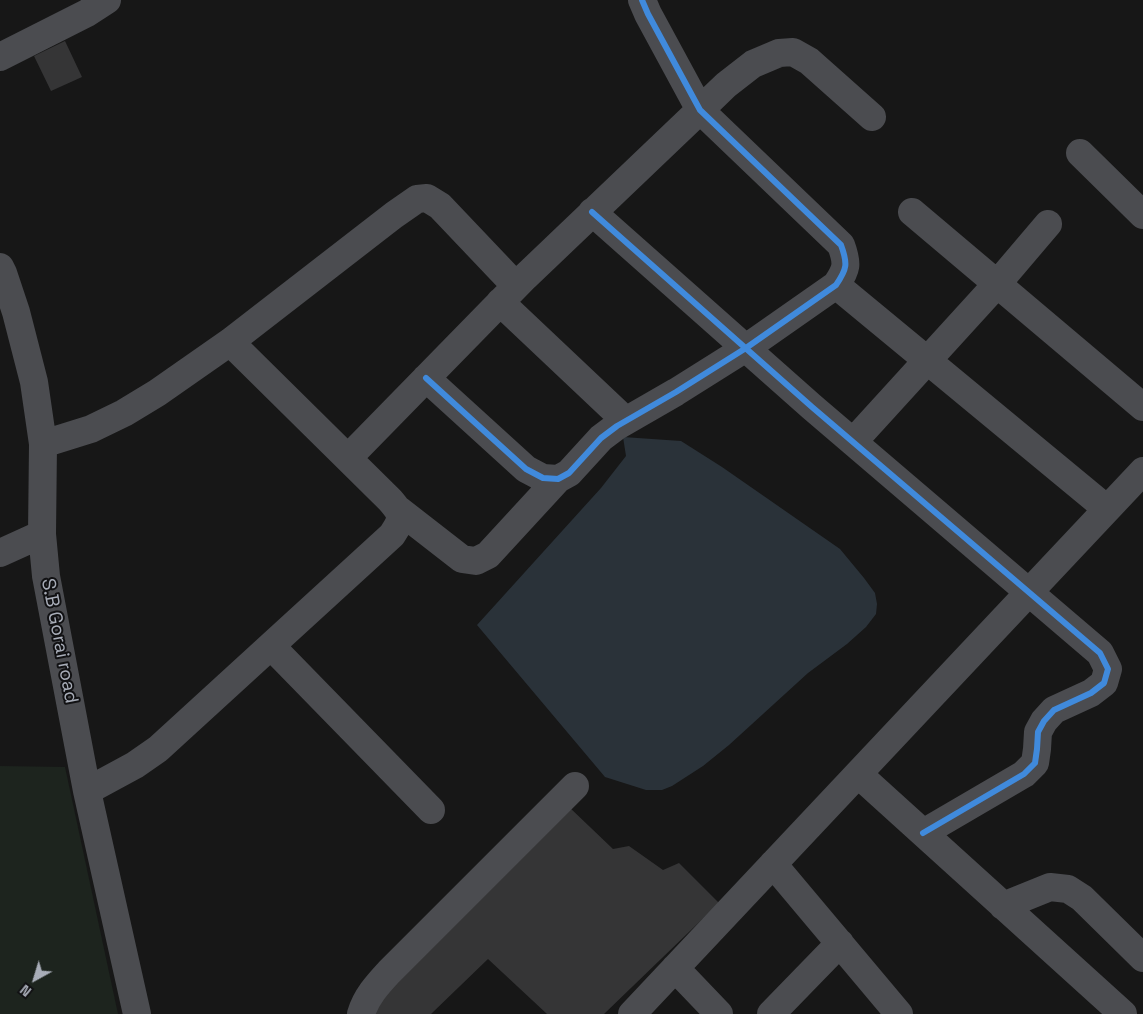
<!DOCTYPE html>
<style>
body{margin:0}
#map{position:relative;width:1143px;height:1014px;overflow:hidden;background:#171717;font-family:"Space Grotesk",sans-serif}
canvas{display:block}
.north{position:absolute;left:10px;top:954px;width:50px;height:50px;-webkit-text-stroke:4px #111113;paint-order:stroke;rotate:219deg;font-size:14px;font-weight:700;line-height:20px;text-align:center;color:#a8adb8}
.north::after{content:'';display:block;margin:auto;width:18px;height:22px;background:#a8adb8;clip-path:polygon(50% 0,100% 100%,50% 72%,0 100%)}
</style>
<div id="map">
<canvas width="1143" height="1014"></canvas>
<div class="north">N</div>
</div>
<script>
const context = document.querySelector('canvas').getContext('2d');
context.lineJoin = 'round';
function paint(path, color) {
  context.fillStyle = color;
  context.fill(path, 'evenodd');
}
function stroke(path, color, width, dash) {
  context.strokeStyle = color;
  context.lineWidth = width;
  context.lineCap = dash ? 'butt' : 'round';
  context.setLineDash(dash || []);
  context.stroke(path);
}
function label(font, color, halo, rows, align = 'center') {
  context.font = font + ' "Space Grotesk",sans-serif';
  context.lineWidth = 4;
  context.setLineDash([]);
  context.textBaseline = 'middle';
  context.strokeStyle = halo;
  context.fillStyle = color;
  for (const [text, x, y, turn = 0] of rows) {
    context.save();
    context.translate(x, y);
    context.rotate((+turn || 0) * Math.PI / 180);
    context.textAlign = isNaN(turn) ? turn : align;
    if (halo) context.strokeText(text, 0, 0);
    context.fillText(text, 0, 0);
    context.restore();
  }
}
paint(new Path2D(`
 M0,766L65,767L118,1014H0Z`), '#1d241e');
paint(new Path2D(`
 M623,437L681,441L722,467L840,549L864,578L875,593L877,604L876,614L866,627L847,644L808,673L729,745L703,766L672,786L662,790H646L605,777L477,625L601,488L626,456Z`), '#2a3239');
paint(new Path2D(`
 M65,41L82,77L51,91L34,56Z
 M568,806L613,849L629,846L663,870L679,863L719,903L604,1014H547L488,959L431,1014H364Z`), '#353536');
stroke(new Path2D(`
 M0,57L87,13L107,0
 M1080,153L1143,215
 M592,212L812,407L1100,653L1108,669L1104,683L1091,693L1054,710L1044,721L1038,732L1037,749L1035,763L1024,774L923,833
 M912,212L1143,407
 M0,267L3,273L16,312L34,382L43,444L42,534L46,576L87,791L137,1014
 M836,285L928,361L1107,509
 M500,302L626,421
 M426,378L526,469L543,478L558,479L569,473L601,438L617,426L676,392L746,348L836,285C847,269 848,264 841,245L700,110L648,14L642,0
 M853,442L997,284L1048,224
 M43,444L91,429L124,413L157,393L230,342L394,215L417,199L427,198L440,206L516,286
 M348,458L525,277L700,110L726,85L753,64L779,53L793,52L809,61L872,117
 M399,510L462,559L476,561L488,555L558,479
 M0,553L42,534
 M271,646L431,810
 M858,774L1123,1014
 M87,791L135,765L158,749L392,535C403,518 403,515 390,500L230,342
 M773,864L899,1014
 M1003,906L1050,887L1068,889L1082,898L1143,958
 M675,968L719,1014
 M361,1014C366,997 377,985 389,972L575,786
 M632,1014L1143,471
 M771,1014L840,943`), '#4b4c50', 28);
stroke(new Path2D(`
 M592,212L812,407L1100,653L1108,669L1104,683L1091,693L1054,710L1044,721L1038,732L1037,749L1035,763L1024,774L923,833
 M426,378L526,469L543,478L558,479L569,473L601,438L617,426L676,392L746,348L836,285C847,269 848,264 841,245L700,110L648,14L642,0`), '#408adc', 6);
label('19px', '#a8adb8', '#111113', [
 ["S.B Gorai road",59,641,79]
]);
</script>
